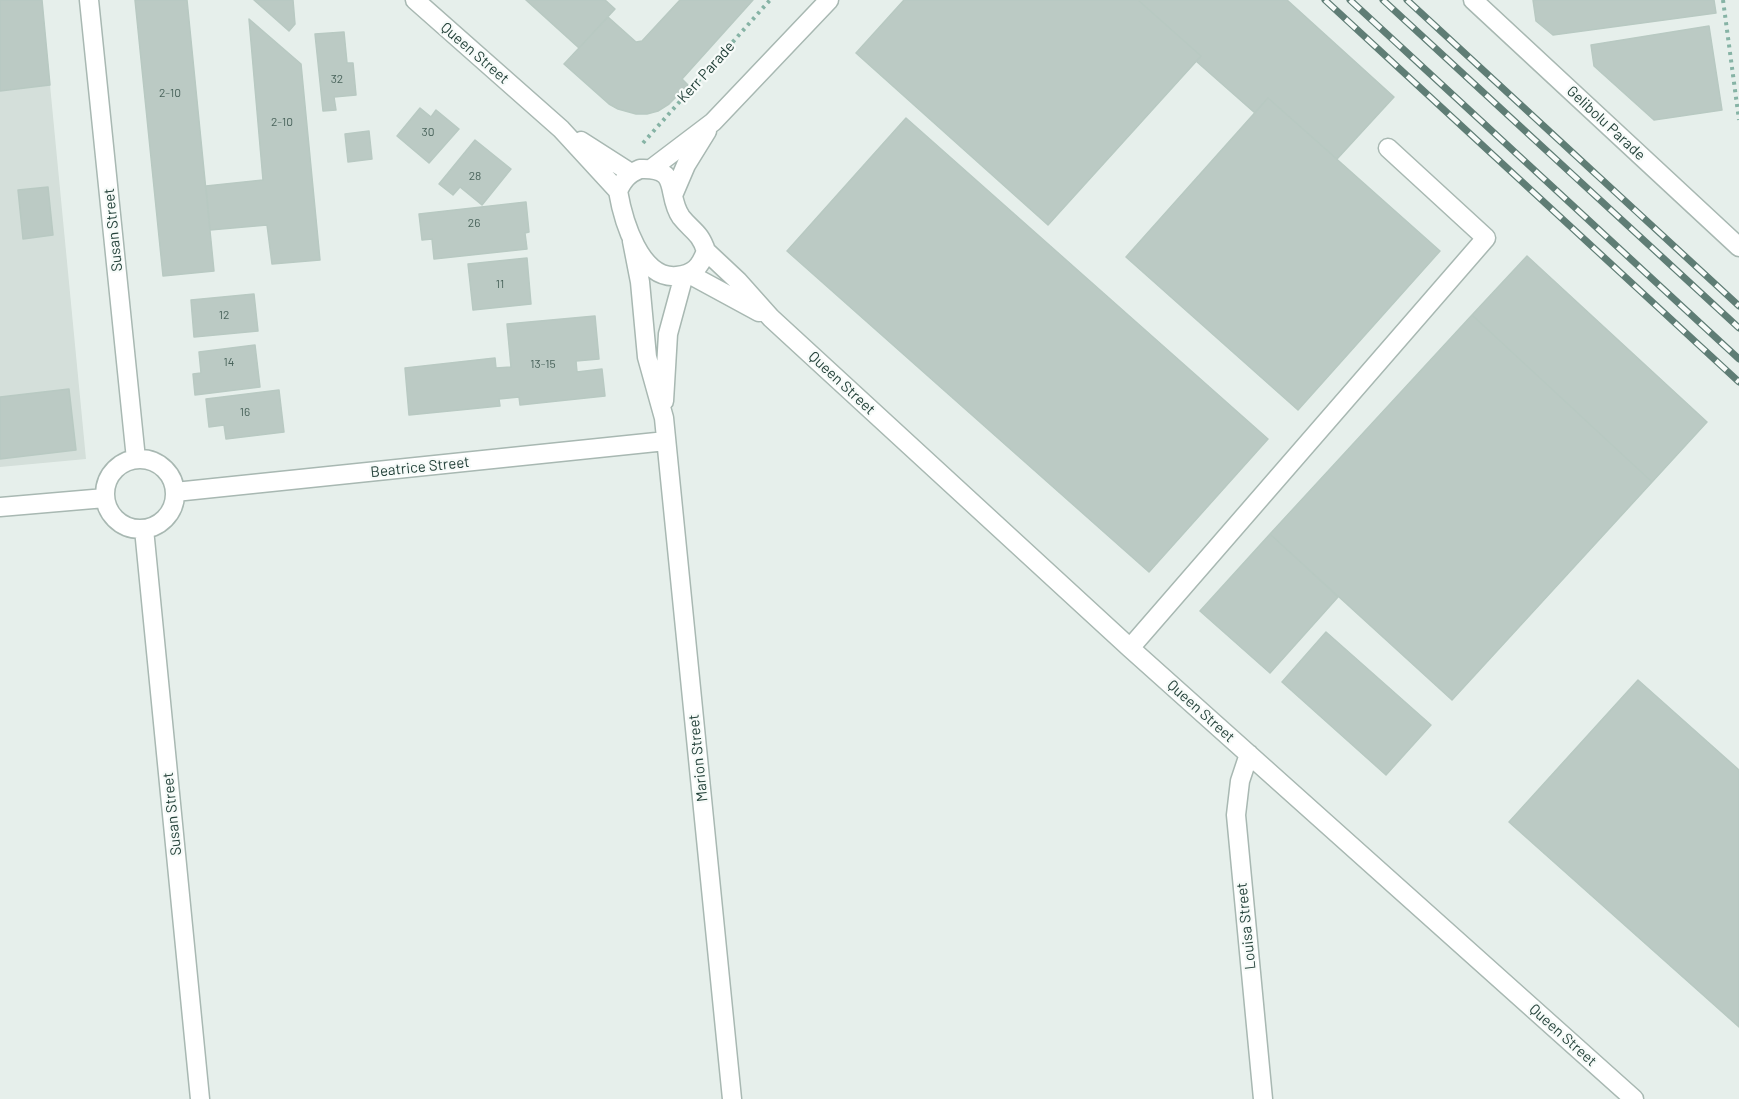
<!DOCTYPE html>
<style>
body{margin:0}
canvas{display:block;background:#e6efeb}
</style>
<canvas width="1739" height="1099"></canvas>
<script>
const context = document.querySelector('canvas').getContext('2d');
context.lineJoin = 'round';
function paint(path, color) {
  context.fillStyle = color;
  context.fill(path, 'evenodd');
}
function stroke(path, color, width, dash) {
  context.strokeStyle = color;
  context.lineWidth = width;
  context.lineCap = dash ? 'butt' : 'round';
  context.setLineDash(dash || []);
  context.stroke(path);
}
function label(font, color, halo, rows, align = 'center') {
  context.font = font + ' Barlow,sans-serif';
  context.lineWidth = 4.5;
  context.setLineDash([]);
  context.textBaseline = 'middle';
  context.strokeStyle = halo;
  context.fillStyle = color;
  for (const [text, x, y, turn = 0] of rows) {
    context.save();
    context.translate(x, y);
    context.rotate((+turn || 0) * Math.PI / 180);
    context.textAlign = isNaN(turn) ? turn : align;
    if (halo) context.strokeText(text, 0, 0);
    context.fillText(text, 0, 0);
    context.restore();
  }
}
paint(new Path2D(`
 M50,85L86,459L0,467V91Z`), '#d4dfda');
const building = new Path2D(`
 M0,0H42L50,85L0,91Z
 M135,0H187L214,271L163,276Z
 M254,0H293L295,24L289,31Z
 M526,0H605L615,9L579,48Z
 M680,0H753L682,79L688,85L669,104L658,111L647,114H636L618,109L609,104L564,64L608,17L636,42L642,41Z
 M904,0H1138L1201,56L1048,225L856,53Z
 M1138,0H1287L1394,97L1337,159L1268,98L1255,113L1196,61L1201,56Z
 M1533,0H1714L1716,13L1553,35L1536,21Z
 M249,19L301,64L320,260L272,264L267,225L210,230L206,186L263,180Z
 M1709,26L1722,110L1654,120L1594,66L1591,45Z
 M344,32L347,63H353L356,95L334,97L336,110L323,111L315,34Z
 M1268,98L1440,251L1298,410L1126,257Z
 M420,108L431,117L436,110L459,129L429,163L397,136Z
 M906,118L1268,439L1149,572L787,251Z
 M369,131L372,159L348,162L345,134Z
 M475,140L511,169L482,205L460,187L453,195L439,184Z
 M48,187L53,235L23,239L18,190Z
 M526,202L529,232L525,233L527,249L434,259L432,239L422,240L419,214Z
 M1527,256L1707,422L1652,482L1472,315Z
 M527,258L531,304L473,310L468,264Z
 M254,294L258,331L194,337L191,300Z
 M1472,315L1652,482L1452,700L1270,534Z
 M595,316L599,359L576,361L577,372L602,369L605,396L520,405L519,397L499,399L500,406L409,415L405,368L495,358L496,368L511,367L507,324Z
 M255,345L260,387L195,395L193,374L201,373L199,352Z
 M69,389L76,450L0,459V397Z
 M279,390L284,432L226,439L224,425L209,427L206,399Z
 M1270,534L1338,597L1270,673L1200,611Z
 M1326,632L1431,725L1386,775L1282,682Z
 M1638,680L1739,770V1027L1509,822Z`);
paint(building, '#bbcac4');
stroke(building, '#b8c9c2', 1.5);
const minor = new Path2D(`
 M89,0L136,459
 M415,0L561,129L618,191
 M1473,0L1739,247
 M581,141L631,173
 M640,169C682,167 665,194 681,217C692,231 700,232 706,251C700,267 694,274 677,276C640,280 623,220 618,191C623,180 628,174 640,169Z
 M651,169L713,122L829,0
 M674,193L686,165L707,131
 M632,241L640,282L647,357L664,418L732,1099
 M706,251L738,281L771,318L1130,648L1634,1099
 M689,274L759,312
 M664,401L668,334L684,275
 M105 494a35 35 0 1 1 70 0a35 35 0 1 1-70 0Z
 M175,492L666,441
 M0,507L105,498
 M144,529L200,1099
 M1130,648L1486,238L1388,148
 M1249,754L1240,781L1236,815L1263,1099`);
stroke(minor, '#a8b8b2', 21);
stroke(new Path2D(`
 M1723,0L1739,120
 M643,143L770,0`), '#86b3a5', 4, [3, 4.5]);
stroke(minor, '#fff', 18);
const rail = new Path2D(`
 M1325,0L1739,382
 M1350,0L1739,359
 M1383,0L1739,328
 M1407,0L1739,306`);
stroke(rail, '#5f7d75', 7);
stroke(rail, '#f7fbf9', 4.5, [14]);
label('12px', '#4a645c', null, [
 ["32",337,79],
 ["2-10",170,93],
 ["2-10",282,122],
 ["30",428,132],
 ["28",475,176],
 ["26",474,223],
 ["11",500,284],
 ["12",224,315],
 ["14",229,362],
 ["13-15",543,364],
 ["16",245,412]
]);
label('15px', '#24423a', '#f7fbf9', [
 ["Queen Street",475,53,41],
 ["Kerr Parade",706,72,-48],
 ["Gelibolu Parade",1606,123,43],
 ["Susan Street",113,230,-96],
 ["Queen Street",842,383,43],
 ["Beatrice Street",420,467,-6],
 ["Queen Street",1201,711,42],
 ["Marion Street",698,758,-96],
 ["Susan Street",172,814,-96],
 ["Louisa Street",1246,926,-96],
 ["Queen Street",1563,1035,42]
]);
</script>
